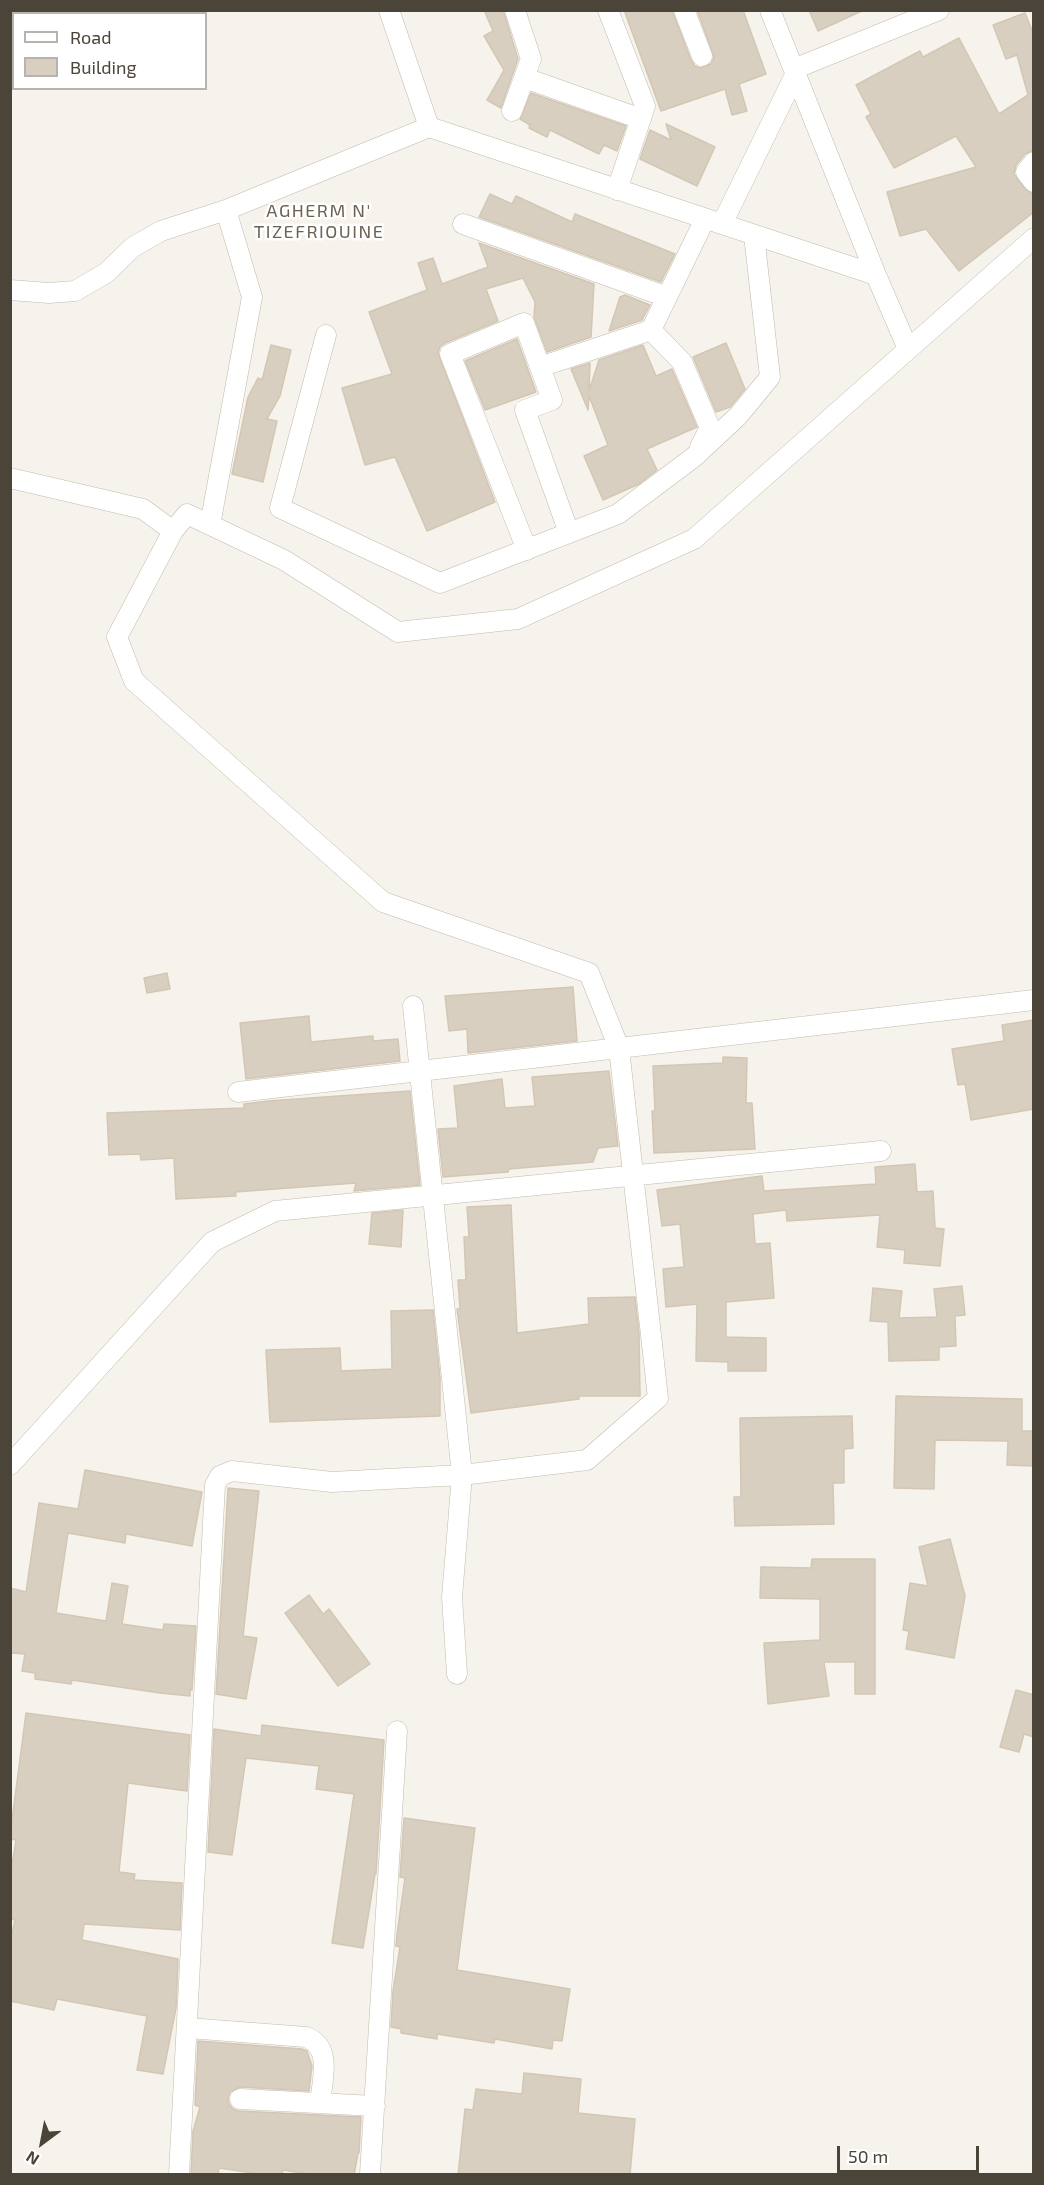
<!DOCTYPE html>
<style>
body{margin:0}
#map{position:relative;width:1044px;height:2185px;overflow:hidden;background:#f6f3ec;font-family:"Exo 2",sans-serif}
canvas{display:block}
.frame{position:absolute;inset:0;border:12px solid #4b4439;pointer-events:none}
.legend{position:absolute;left:12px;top:12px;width:195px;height:78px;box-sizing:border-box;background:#fff;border:2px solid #b7b4b0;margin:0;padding:8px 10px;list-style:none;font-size:18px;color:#4b4439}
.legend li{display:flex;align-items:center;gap:12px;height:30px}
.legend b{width:30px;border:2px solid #b7b4b0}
.north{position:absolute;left:12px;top:2113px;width:60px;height:60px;-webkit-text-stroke:4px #fff;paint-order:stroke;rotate:212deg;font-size:16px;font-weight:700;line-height:24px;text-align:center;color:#4b4439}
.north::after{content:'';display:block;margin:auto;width:21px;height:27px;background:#4b4439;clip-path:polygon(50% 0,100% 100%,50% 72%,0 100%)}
.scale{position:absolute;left:837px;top:2146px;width:142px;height:27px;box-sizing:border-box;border:3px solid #4b4439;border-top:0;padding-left:8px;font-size:18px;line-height:21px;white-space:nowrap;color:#4b4439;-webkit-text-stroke:4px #fff;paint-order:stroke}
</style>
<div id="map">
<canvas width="1044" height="2185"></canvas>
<div class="frame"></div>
<ul class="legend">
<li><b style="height:8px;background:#fff"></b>Road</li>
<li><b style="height:16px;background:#d8cfc1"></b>Building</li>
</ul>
<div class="north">N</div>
<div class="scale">50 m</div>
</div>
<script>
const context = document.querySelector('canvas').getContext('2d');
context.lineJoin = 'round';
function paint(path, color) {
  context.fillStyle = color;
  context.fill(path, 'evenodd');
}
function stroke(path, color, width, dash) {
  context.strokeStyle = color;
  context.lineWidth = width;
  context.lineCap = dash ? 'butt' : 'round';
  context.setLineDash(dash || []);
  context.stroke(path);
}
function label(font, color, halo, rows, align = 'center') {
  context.font = font + ' "Exo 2",sans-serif';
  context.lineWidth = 5;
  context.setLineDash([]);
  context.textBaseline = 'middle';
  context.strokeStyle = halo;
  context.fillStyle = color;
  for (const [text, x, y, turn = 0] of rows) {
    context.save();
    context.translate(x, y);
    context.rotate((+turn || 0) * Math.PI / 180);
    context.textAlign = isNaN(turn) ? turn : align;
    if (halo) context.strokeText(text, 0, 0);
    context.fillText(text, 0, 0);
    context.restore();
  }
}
const building = new Path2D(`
 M484,10H503L518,59L501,108L487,100L504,70L484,36L493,31Z
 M624,10H672L691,60L695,66L701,68L711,64L714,57L697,10H743L766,74L739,84L747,111L732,115L725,89L661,111Z
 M809,10H864L818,31Z
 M1025,13L1034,35V150L1025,154L1016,165L1014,174L1025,189L1034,194V212L959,271L926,229L900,236L887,192L976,167L956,136L894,168L866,117L871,114L856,85L920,51L923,57L959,38L999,114L1028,95L1017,55L1006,59L993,25Z
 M531,93L626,126L617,151L604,145L599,154L550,130L547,137L529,128L530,125L520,119Z
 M666,124L715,147L697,186L640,159L650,130L671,140Z
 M490,194L512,204L516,196L572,222L575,214L675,254L661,282L479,217Z
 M479,243L594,284L591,337L547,352L534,317L535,302L523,278L486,289L498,321L445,343L440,347L438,353L495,502L427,531L395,457L365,465L342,388L392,374L369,312L427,290L418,263L433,258L442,284L488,267Z
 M625,295L650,305L642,320L609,331L620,297Z
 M517,339L536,392L485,410L465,361Z
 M726,343L745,389L730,407L716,412L693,357Z
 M271,345L291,350L280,396L267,419L277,421L263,482L232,474L248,397L258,378L262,380Z
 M643,345L656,376L672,369L697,427L647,449L657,470L639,484L603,500L584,456L608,445L589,396L588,410L571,369L590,363L589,391L599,360Z
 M167,973L170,989L147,993L144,978Z
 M573,987L577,1041L468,1053L467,1029L449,1031L445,996Z
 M309,1016L311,1042L373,1036V1041L398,1039L400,1061L246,1079L240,1023Z
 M1034,1020V1109L971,1120L965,1084L958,1085L952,1049L1004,1041L1002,1025Z
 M723,1057L747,1058L746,1103H752L755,1149L654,1153L652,1111H655L653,1066L723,1063Z
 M609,1071L618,1146L598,1148L593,1162L509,1169L508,1172L443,1177L438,1129L458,1128L454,1086L502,1079L505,1108L535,1106L532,1077Z
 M410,1091L420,1185L354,1191L356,1183L235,1192L236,1196L176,1199L174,1158L141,1160L140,1154L109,1155L107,1113L244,1108V1104L268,1101Z
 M915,1164L917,1192L933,1191L935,1228L944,1229L940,1266L904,1263L905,1250L877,1247L880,1215L787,1221L786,1210L753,1214L755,1244L770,1243L774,1298L726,1302V1337L766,1338V1371H728V1362L696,1361L697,1304L666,1307L663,1269L684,1267L680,1224L662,1226L657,1190L762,1176L764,1191L876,1184L875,1167Z
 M511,1205L517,1333L589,1324L588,1298L635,1297L639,1333L640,1396H579V1399L471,1413L457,1309H460L458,1280H466L464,1237H469L467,1207Z
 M403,1210L401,1247L369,1244L372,1213Z
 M962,1286L965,1315L955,1316L956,1346L939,1347V1360L889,1361L888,1322L870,1321L873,1288L902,1291L899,1318L937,1317L934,1289Z
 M433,1310L440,1378V1416L270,1422L266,1350L340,1348L341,1371L392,1369L391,1311Z
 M896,1396L1022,1399V1431H1034V1466L1007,1465L1008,1441L935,1440L934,1489L894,1488Z
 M852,1416L853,1448L844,1449V1483H833L834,1524L735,1526L734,1497H741L740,1418Z
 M85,1470L202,1492L192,1546L126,1534L125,1543L68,1533L56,1613L106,1621L112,1583L128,1586L122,1624L163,1630L164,1624L196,1626L192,1690L190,1689V1696L160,1693L72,1680L71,1684L35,1679V1673L22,1671L25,1654L10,1653V1588L26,1592L39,1503L78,1509Z
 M228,1488L259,1491L243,1636L257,1638L246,1699L216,1694Z
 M950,1539L965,1596L954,1658L906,1649L909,1631L903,1630L910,1583L928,1586L919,1547Z
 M812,1559H875V1694H855V1662H824L829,1696L768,1704L764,1643L820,1640V1599L760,1598L761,1567L811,1568Z
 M309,1595L323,1614L329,1609L370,1664L338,1686L285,1613Z
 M1016,1690L1034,1695V1737L1024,1734L1019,1752L1000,1747Z
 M26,1713L190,1735L187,1791L128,1783L119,1872L135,1874L134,1880L182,1883L180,1930L84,1924L82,1940L178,1959L176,2008L163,2074L137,2070L147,2016L57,1999L54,2010L10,2001V1943L15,1920L10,1919V1877L16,1840L10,1839V1835Z
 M262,1725L384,1740L376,1874H375L363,1948L332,1943L354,1794L316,1789L319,1766L246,1758L232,1855L208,1852L214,1729L261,1736Z
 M404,1818L475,1828L457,1970L570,1989L562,2041L553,2040L552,2049L495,2039L494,2043L437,2034V2039L401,2033V2029L391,2027L393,1991L400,1947L396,1946L397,1934L405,1878L400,1877Z
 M198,2041L302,2049L307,2051L312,2066L309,2091L240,2087L230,2092L228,2098L229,2104L233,2109L239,2111L361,2117L359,2153H358L354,2175H314L283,2170L282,2175H266L219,2168L218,2175H191L193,2131L200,2107L195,2105Z
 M524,2073L581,2079L578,2113L635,2119L630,2175H458L465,2109L473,2110L476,2089L522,2094Z`);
paint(building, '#d8cfc1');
stroke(building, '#d3c7b4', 1.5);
const minor = new Path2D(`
 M389,10L429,127
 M608,10L645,106L617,190
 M684,10L702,56
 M770,10L876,275L908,349
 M794,69L939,10
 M525,78L641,119
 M512,111L531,59L515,10
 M1034,162L1026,172L1034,182
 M463,224L667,297
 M722,224L796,73
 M10,290L49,293L75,291L106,273L133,247L161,231L226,210L429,127L876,275
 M651,330L682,362L710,428L700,447
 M326,335L280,508L440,583L618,514L694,457L738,416L770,377L754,235
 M540,367L651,330L705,219
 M10,478L143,509L173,531
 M210,525L252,297L226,210
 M527,550L450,354L524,323L552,400L525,410L569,533
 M413,1006L462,1475L587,1460L658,1398L619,1048L1034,1000
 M238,1092L619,1048L589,973L383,902L134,681L117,637L173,531L187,514L284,560L398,632L518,619L694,539L1034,238
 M10,1465L212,1242L275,1211L881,1151
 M188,2028L306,2037C333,2047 322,2081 320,2103
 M240,2099L375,2106
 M179,2174L215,1485L220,1476L232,1471L332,1482L462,1475L452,1597L457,1674
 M370,2174L397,1731`);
stroke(minor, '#c2bbae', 21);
stroke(minor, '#fff', 20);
context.letterSpacing = '1.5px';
label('18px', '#6e6250', '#fff', [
 ["AGHERM N'",319,211],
 ["TIZEFRIOUINE",319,232]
]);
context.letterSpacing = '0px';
</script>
